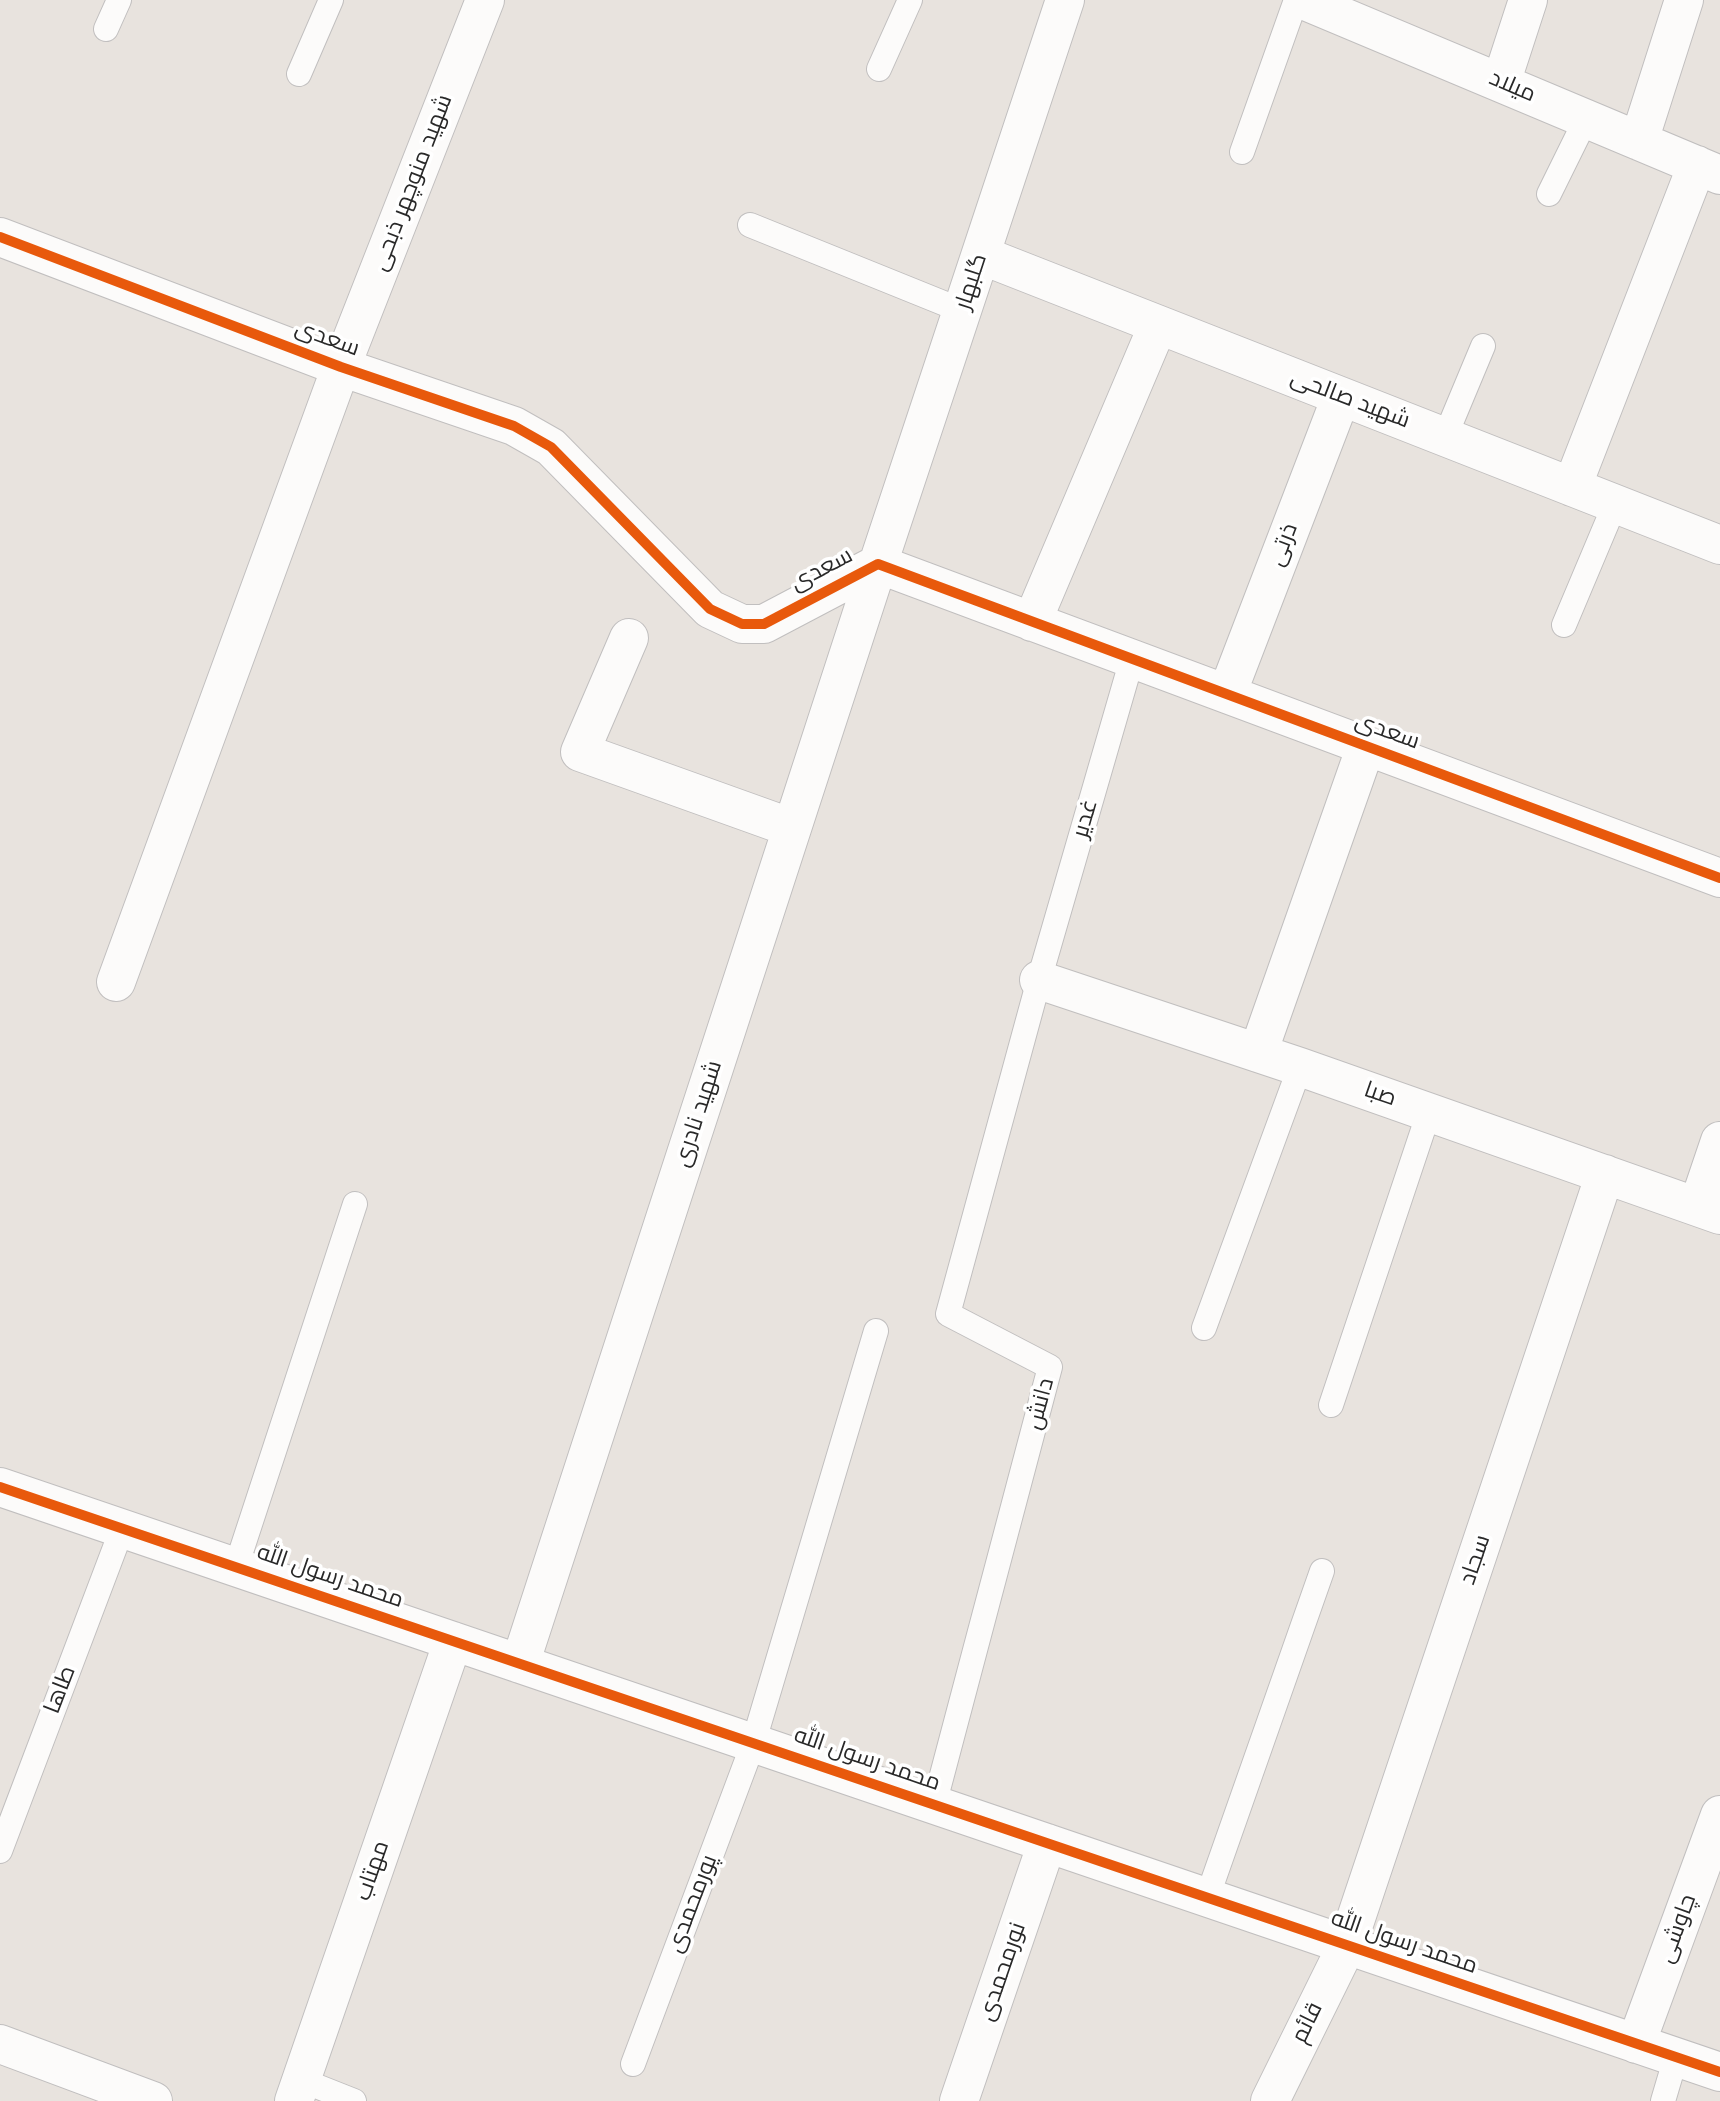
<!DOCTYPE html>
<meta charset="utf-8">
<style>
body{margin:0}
canvas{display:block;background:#e8e3de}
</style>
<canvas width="1720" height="2101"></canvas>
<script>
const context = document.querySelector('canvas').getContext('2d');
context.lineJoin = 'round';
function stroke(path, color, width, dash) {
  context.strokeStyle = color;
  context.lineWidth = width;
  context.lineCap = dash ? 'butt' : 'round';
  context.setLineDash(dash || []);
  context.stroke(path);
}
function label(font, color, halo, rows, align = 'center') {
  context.font = font + ' Poppins,Cairo,sans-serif';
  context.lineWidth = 7;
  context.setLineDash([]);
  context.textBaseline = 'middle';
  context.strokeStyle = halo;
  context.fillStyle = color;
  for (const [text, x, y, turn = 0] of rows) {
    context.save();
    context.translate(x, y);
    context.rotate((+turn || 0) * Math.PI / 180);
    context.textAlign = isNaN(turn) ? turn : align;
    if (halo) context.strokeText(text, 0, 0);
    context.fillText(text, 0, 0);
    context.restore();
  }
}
const service = new Path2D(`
 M106,29L119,0
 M879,69L910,0
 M299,74L331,0
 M1242,152L1296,0
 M1549,194L1586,119
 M750,225L963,311
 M1445,437L1483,346
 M1564,625L1615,504
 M1204,1328L1300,1067
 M1331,1405L1429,1112
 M236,1567L355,1204
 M934,1805L1050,1367L948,1314L1039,980L1132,659
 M0,1851L122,1529
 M1207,1898L1322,1571
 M633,2064L753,1744L876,1331
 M301,2080L354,2101
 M1663,2101L1676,2057`);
const minor = new Path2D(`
 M1303,0L1720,175
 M1501,83L1528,0
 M1639,141L1684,0
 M0,237L341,367L514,426L551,447L710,609L742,624H764L878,564L1720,878
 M981,255L1720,545
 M1572,487L1697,165
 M1032,622L1158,325
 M629,638L580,752L792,828
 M1227,694L1341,397
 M1039,980L1300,1067L1720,1215
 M116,982L341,367L485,0
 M1258,1053L1366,746
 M1698,1206L1720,1141
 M0,1487L1720,2072
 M520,1664L878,564L1065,0
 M0,2044L153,2101
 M1636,2044L1720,1815
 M294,2101L453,1641
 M959,2101L1047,1843
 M1270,2101L1347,1945L1605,1174`);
stroke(service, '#c1bfbf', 26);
stroke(minor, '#c1bfbf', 40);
stroke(service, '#fcfbfa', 24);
stroke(minor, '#fcfbfa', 38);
stroke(new Path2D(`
 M0,237L341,367L514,426L551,447L710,609L742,624H764L878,564L1720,878
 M0,1487L1720,2072`), '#e8590c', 10);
label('23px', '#292929', '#fff', [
 ["میلاد",1512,87,23],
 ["شهید منوچهر ذبحی",413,183,-69],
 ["گلبهار",972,282,-72],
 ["سعدی",327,339,20],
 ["شهید صالحی",1350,400,21],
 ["ذرتی",1284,545,-69],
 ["سعدی",822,570,-28],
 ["سعدی",1387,732,20],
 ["غدیر",1086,819,-74],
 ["صبا",1380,1095,19],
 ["شهید نادری",699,1114,-72],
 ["دانش",1041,1404,-75],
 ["سجاد",1476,1560,-71],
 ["محمد رسول الله",330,1577,19],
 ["طاها",61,1690,-69],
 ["محمد رسول الله",867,1760,19],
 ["مهتاب",373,1871,-71],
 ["پورمحمدی",693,1904,-69],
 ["چاوشی",1678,1929,-70],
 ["محمد رسول الله",1404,1943,19],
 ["نورمحمدی",1003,1972,-71],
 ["قائم",1308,2023,-64]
]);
</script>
